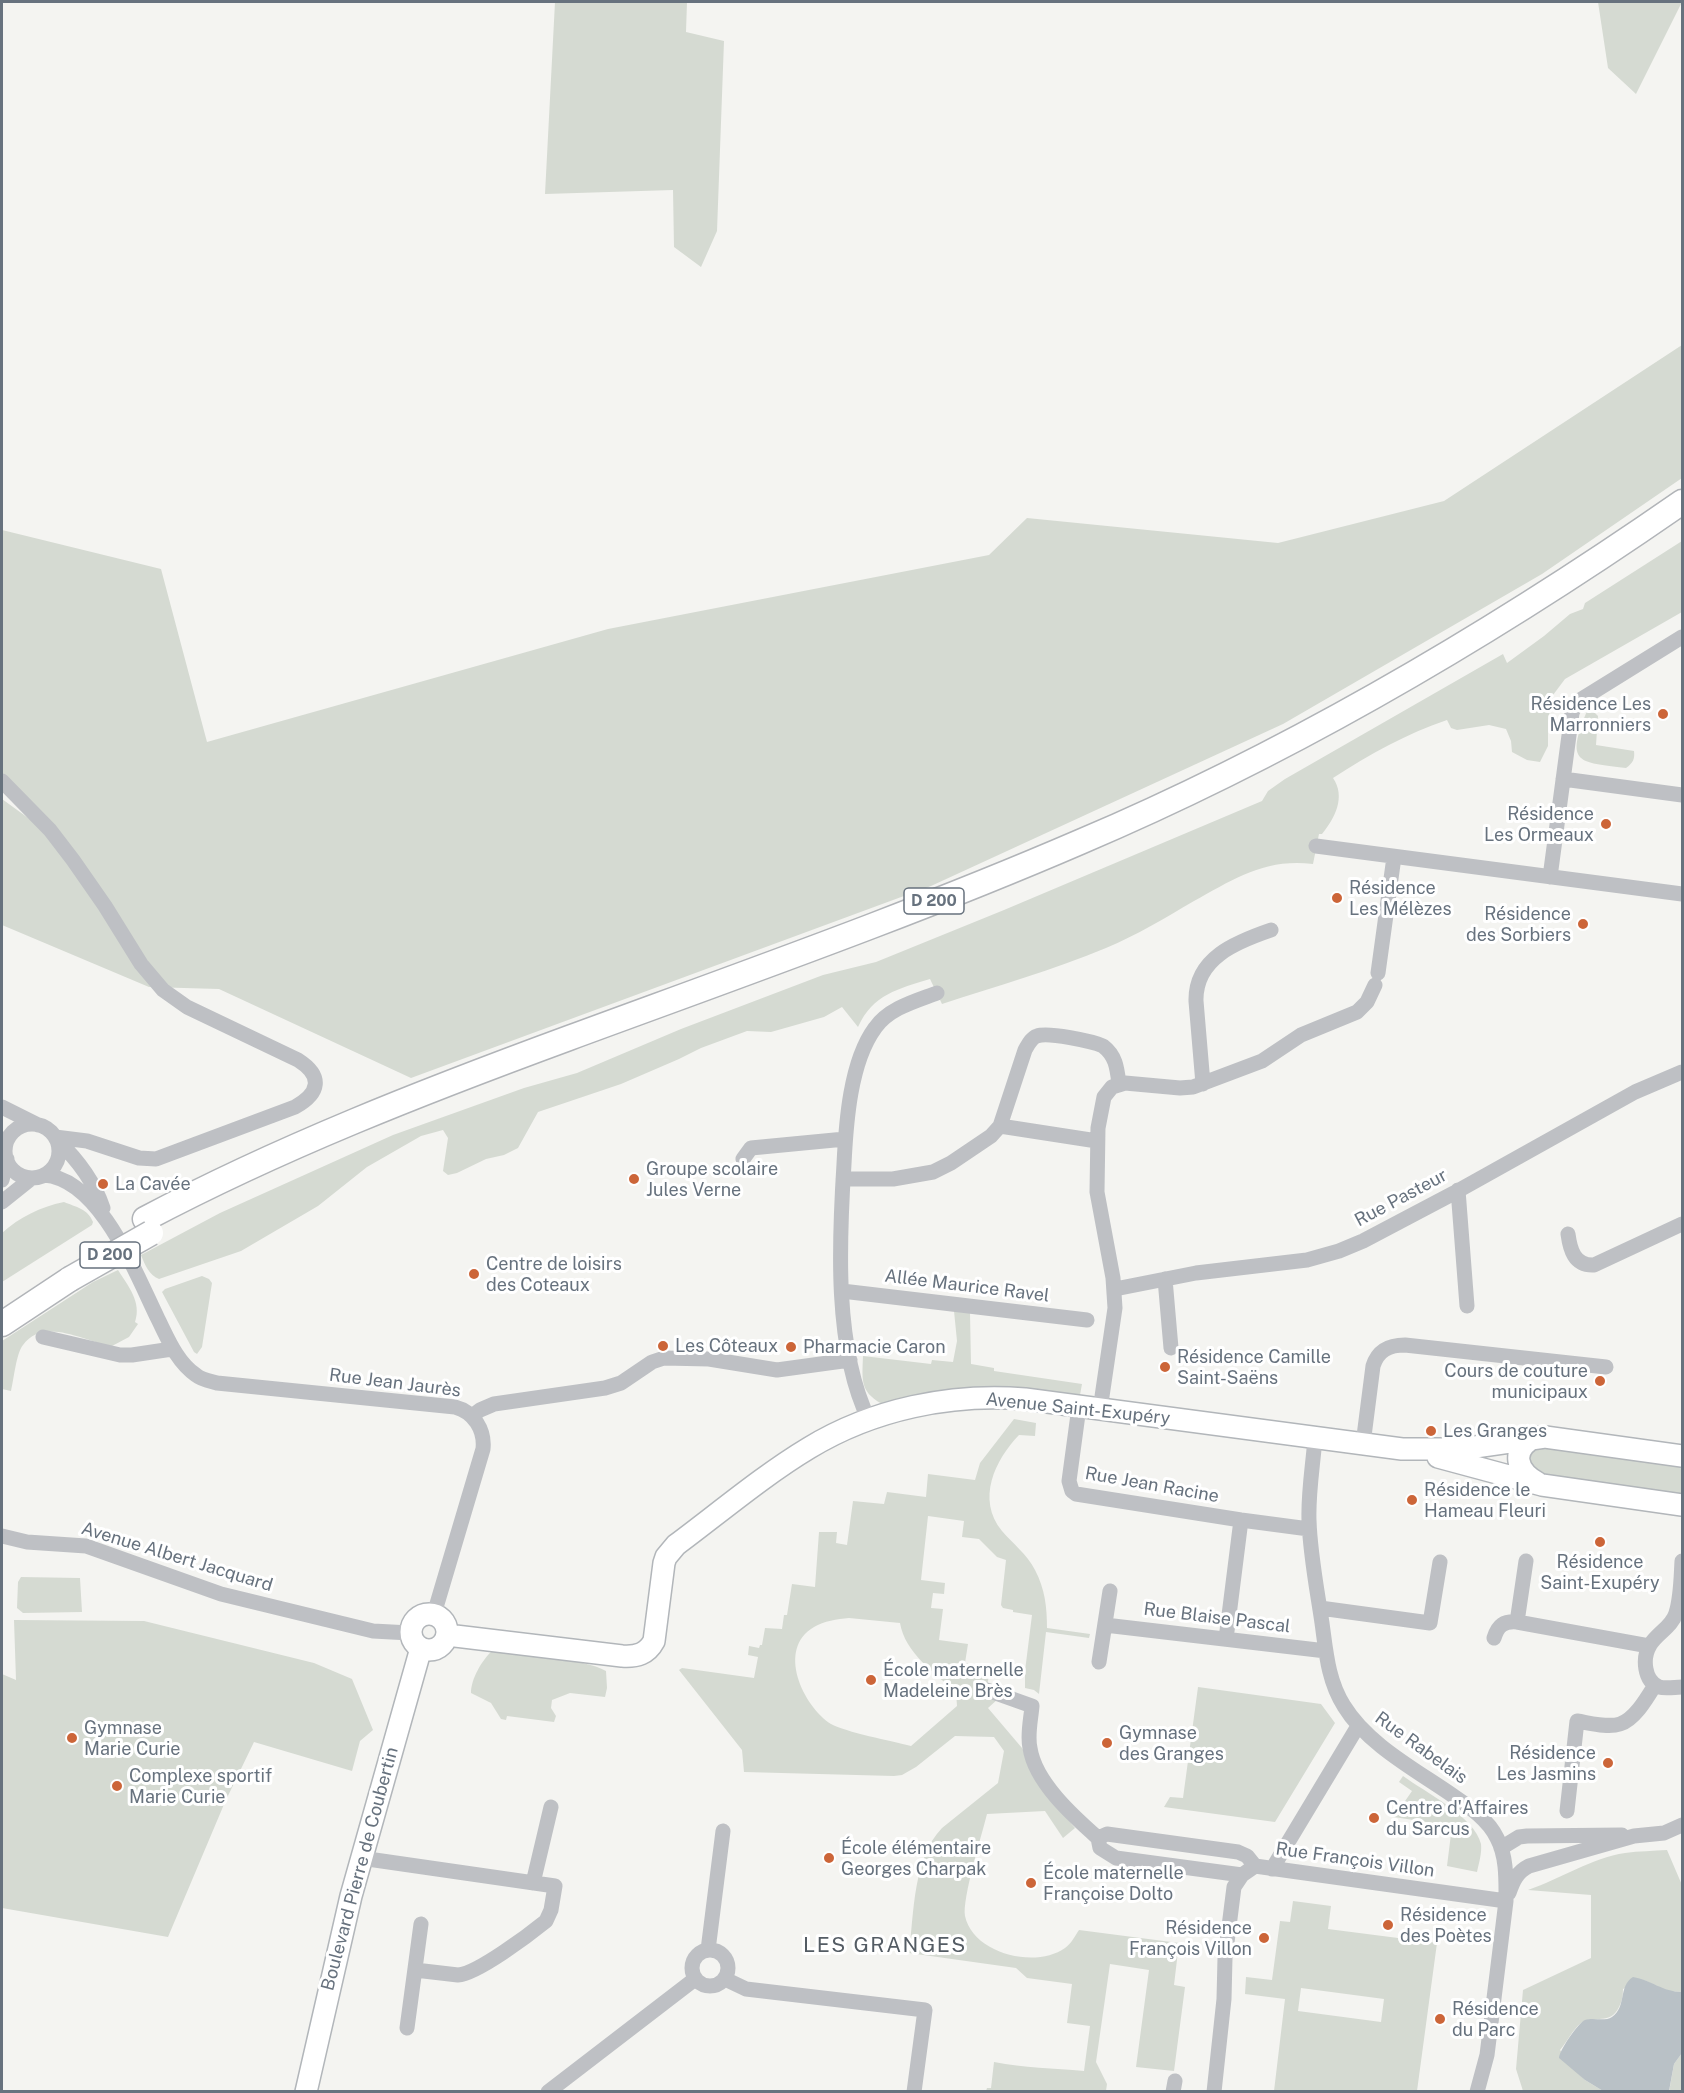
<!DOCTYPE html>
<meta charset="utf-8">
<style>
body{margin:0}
#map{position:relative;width:1684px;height:2093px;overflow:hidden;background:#f4f4f1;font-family:"Public Sans",sans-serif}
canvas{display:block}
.frame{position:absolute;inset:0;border:3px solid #67727e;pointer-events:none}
</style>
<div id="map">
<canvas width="1684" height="2093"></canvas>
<div class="frame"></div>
</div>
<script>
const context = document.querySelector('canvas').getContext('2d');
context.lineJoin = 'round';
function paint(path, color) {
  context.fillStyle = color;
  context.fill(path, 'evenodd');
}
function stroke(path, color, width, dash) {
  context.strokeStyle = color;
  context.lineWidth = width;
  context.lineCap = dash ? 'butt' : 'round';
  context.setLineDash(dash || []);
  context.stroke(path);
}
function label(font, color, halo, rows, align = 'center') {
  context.font = font + ' "Public Sans",sans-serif';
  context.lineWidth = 6;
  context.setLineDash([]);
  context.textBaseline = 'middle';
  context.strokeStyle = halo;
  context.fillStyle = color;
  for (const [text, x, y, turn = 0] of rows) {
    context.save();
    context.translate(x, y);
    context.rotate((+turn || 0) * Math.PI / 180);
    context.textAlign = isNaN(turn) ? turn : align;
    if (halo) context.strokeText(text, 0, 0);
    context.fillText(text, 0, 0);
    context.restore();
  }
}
paint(new Path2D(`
 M555,2H687L686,32L724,41L717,231L701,267L674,247L673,190L545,194Z
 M1598,2H1682L1636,94L1608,68Z
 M1682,345V478L1542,574L1283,724L931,886L411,1078L219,989L149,987L2,925V799L53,836L2,774V530L161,569L207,742L608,629L989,555L1027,518L1278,543L1444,501Z
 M1682,541V612L1565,679L1553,695L1548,721V746L1540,762L1527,760L1512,752L1511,741L1506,729L1489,725L1457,730L1451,728L1447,720C1406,734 1370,754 1333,778C1346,797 1335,818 1322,834H1319L1313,864C1265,858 1234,879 1194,901C1165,918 1137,935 1106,948C1053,970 997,986 942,1004L930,979C898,989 873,994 858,1027L842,1007L824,1017L771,1032L747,1031L701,1048L679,1059L621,1084L538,1112L518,1148L504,1155L486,1159L457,1173L448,1175L443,1171L448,1138L443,1130L421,1136L367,1167L318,1206L241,1251L159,1279C149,1275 145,1265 141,1255L220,1213L393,1135L524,1088L577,1073L681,1029L823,975L876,962L1004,910L1262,801L1268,791L1285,779L1503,654L1507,663L1544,636L1570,614L1583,609L1585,603Z
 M1587,711H1593L1598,716L1596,745L1634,751C1635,759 1633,763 1626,768C1578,762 1565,764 1587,711Z
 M64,1202C76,1207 88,1209 93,1222L92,1225L2,1282V1233C20,1217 40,1207 64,1202Z
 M118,1270C128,1286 142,1302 135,1322L138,1324L129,1337L112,1346C85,1342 44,1316 23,1345C16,1354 14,1379 11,1391L2,1389V1341L93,1282Z
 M202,1276L209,1279L212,1283L202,1347L197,1354L194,1352L162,1292L165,1289Z
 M954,1311L970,1313L971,1364L994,1368V1371L1082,1384L1080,1395L980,1387L886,1406C860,1393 862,1382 863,1356L931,1364L932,1360L953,1362L957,1341Z
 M1014,1419L1036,1423L1035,1436L1019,1435C995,1460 976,1499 1002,1531C1013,1544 1027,1554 1035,1570C1045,1589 1047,1607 1047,1628L1090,1634L1089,1638L1046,1632L1039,1694L1034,1690L1025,1688V1671L1032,1615L1013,1612V1610L1003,1608L1001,1605L1006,1560L997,1557L979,1539L962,1537L964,1521L928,1516L921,1580L945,1583L944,1594L933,1593L931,1608L943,1609L939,1640L968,1644L965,1663L990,1667L986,1695L998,1699L988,1708L1022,1748L1043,1790L1075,1828L1063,1838L1045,1811L987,1814C982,1834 962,1899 965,1916C973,1954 1036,1969 1065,1948C1071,1944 1075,1936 1079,1930L1179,1943L1174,1985L1185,1987L1174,2071L1136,2067L1149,1970L1110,1964L1096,2062L1107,2084L1106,2091H986L987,2088H991L994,2062C1024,2068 1054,2068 1084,2071L1090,2026L1067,2023L1072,1984L1027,1978L1016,1968L909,1953C914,1913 913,1858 942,1828L998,1783L1004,1751L994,1737L955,1736L916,1767L902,1775L894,1776L744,1772L742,1750L679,1670L682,1668L754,1678L758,1657L748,1655L749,1646L759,1648L760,1645H762L765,1628L782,1629L784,1615H787L792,1584L815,1587L819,1532H837L836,1543L847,1545L853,1501L884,1504L887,1492L926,1497L928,1474L975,1480L980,1463ZM849,1618L900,1623C905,1653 935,1673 956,1692L957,1706L911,1746C892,1741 845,1732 831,1724C803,1706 776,1649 814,1627C824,1621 837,1619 849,1618Z
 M1533,1444L1682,1462V1499L1536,1475L1526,1453Z
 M21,1577L80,1578L82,1612L23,1613L17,1608L18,1582Z
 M14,1620L144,1621L314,1663L352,1679L373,1730L360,1741L352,1771L254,1742L225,1802L168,1937L2,1908V1674L16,1680Z
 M492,1651C519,1655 584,1658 606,1671L607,1688L605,1697L570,1693L552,1700L551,1708L556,1716L554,1722L507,1716L506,1720L501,1719L491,1703L471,1693C471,1679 482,1660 492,1651Z
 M1198,1687L1321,1704L1335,1723L1275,1822L1164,1807L1170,1797L1183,1798Z
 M1403,1776C1425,1792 1475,1817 1481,1844C1482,1853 1479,1863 1477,1872L1447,1866L1452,1826L1394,1817L1412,1791L1399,1782Z
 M1667,1850L1682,1885V1992L1667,1991L1644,1980L1623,1989C1623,1996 1622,2001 1619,2007C1610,2026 1595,2014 1581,2023C1573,2029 1567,2042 1560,2050L1585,2080L1603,2091H1523L1516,2069L1523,1990L1591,1958V1895L1528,1890C1560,1879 1592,1858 1625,1853C1639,1851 1653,1851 1667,1850Z
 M1293,1901L1331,1906L1328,1929L1437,1943L1417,2091H1274L1285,1999L1245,1994L1246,1977L1272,1980L1280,1921L1290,1922ZM1301,1988L1384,1999L1381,2022L1298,2011Z
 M1682,2053V2091L1669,2092L1674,2064Z`), '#d5dad2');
paint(new Path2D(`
 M1633,1977C1651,1980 1663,1992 1682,1992V2053L1674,2064L1669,2091H1603L1585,2080L1559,2058C1559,2051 1578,2023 1585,2020C1594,2017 1604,2022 1612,2017C1627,2007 1618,1986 1633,1977Z`), '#b9c1c6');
const secondary = new Path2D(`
 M1535,1437C1510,1450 1516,1471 1538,1483
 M1438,1457L1542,1485L1682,1505
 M411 1632a18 18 0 1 1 36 0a18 18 0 1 1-36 0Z
 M447,1635L622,1656C637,1657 647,1654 654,1641L664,1563L666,1557L676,1545C719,1513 764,1475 809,1448C873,1409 951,1393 1025,1399L1402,1449H1461L1545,1437L1682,1456
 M306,2092L351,1896L421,1648`);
const primary = new Path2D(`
 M145,1219C281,1147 425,1091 569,1038C740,975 913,914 1080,842C1294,751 1492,634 1682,502
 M2,1324L70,1279`);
stroke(secondary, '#b2b6ba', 24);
stroke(primary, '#b1b4b8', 27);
stroke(new Path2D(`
 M1563,779L1682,795
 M2,781L50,830L73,860L105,906L141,964L163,990L187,1007L298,1060C323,1076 320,1093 295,1107L156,1159L139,1158L87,1141L55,1137
 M1316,846L1682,894
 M1550,877L1572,713L1577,702L1682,637
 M1378,973L1394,857
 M1203,1084L1196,1001C1195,958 1236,942 1271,930
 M2,1107L38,1125
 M5 1151a27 27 0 1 1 54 0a27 27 0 1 1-54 0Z
 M1000,1126L1025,1050C1028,1045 1031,1038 1037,1036C1048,1032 1092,1041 1103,1046C1116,1056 1117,1068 1119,1084
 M57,1140C77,1159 94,1181 103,1208
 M743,1159L751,1148L845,1139
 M44,1175C100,1179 136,1274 158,1319C168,1339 177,1362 196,1375C202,1380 210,1381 217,1383L455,1407C474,1412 485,1430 483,1449L434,1614
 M843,1179H893L933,1172L951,1163L991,1136L1000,1126L1097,1141
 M2,1180L7,1159
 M1458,1190L1467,1306
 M2,1202L32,1178
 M1568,1234C1570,1249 1574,1266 1594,1265L1682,1224
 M1165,1279L1171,1348
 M1115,1289L1196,1273L1307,1260L1339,1251L1363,1241L1454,1193L1635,1092L1682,1072
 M842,1291L1087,1320
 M43,1337L120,1355H132L172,1349
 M1079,1407L1069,1481L1072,1491L1076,1494L1241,1520L1309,1529
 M1100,1410L1115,1308L1113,1278L1097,1192L1098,1128L1104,1097L1112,1087L1125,1083L1180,1088L1193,1087L1262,1061L1301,1035L1357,1012L1367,1002L1375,985
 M472,1416L480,1410L494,1404L605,1388L621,1383L652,1362L664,1358L709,1359L777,1370L850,1360
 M869,1420C834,1349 839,1242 844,1164C846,1123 850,1062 875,1028C889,1008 916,1001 937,993
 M1315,1438C1313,1465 1308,1493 1309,1520C1310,1554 1317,1589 1322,1623C1326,1652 1328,1681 1344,1706C1367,1744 1416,1770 1452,1795C1468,1806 1488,1819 1497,1838C1507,1857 1506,1880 1506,1901L1487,2055L1477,2092
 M1363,1444L1373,1366C1378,1350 1389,1345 1405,1345L1606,1367
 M2,1536L27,1542L86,1546L221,1594L373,1631L410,1633
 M1682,1561C1681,1578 1681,1597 1676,1613C1672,1627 1657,1633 1650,1645C1642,1658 1644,1681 1659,1687C1666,1689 1675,1687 1682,1687
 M1320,1608L1430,1623L1440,1562
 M1517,1622L1649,1646
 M1105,1625L1326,1651
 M1494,1638C1498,1625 1504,1621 1517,1622L1526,1561
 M1226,1639L1241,1520
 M1099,1662L1110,1591
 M987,1690L1032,1706C1031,1719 1027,1735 1030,1748C1035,1782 1073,1816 1098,1838
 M1567,1811L1577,1721C1590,1723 1608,1728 1620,1724C1635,1719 1647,1698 1655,1685
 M1501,1848L1519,1837L1527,1836L1622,1835
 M361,1858L555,1886L551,1910L546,1921C530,1934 477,1974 458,1975L415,1970
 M1272,1869L1358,1726
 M1242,1875L1116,1858L1100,1848L1098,1838L1107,1834L1238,1852L1247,1856L1255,1866
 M533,1883L551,1807
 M1509,1893C1513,1881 1517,1872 1529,1866L1634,1836L1664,1833L1682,1825
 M692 1968a18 18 0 1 1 36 0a18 18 0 1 1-36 0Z
 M708,1950L723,1831
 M725,1979L746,1989L925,2010L914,2092
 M407,2028L421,1924
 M548,2092L695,1979
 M1173,2092L1175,2081
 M1214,2092L1224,1999L1225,1958L1234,1887L1242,1875L1255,1866L1506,1901`), '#bec0c4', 15);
stroke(secondary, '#fff', 21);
stroke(primary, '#fff', 24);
const primaryBridge = new Path2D(`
 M70,1279L151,1233`);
stroke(primaryBridge, '#b1b4b8', 27, []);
stroke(primaryBridge, '#fff', 24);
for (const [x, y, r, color] of [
 [1663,714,6,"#cc6538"],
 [1606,824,6,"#cc6538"],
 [1337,898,6,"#cc6538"],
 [1583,924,6,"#cc6538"],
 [634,1179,6,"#cc6538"],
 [103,1184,6,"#cc6538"],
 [474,1274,6,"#cc6538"],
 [663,1346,6,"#cc6538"],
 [791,1347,6,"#cc6538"],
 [1165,1367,6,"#cc6538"],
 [1600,1381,6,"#cc6538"],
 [1431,1431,6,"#cc6538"],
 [1412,1500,6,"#cc6538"],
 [1600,1542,6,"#cc6538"],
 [871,1680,6,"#cc6538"],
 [72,1738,6,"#cc6538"],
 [1107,1743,6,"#cc6538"],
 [1608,1763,6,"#cc6538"],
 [117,1786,6,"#cc6538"],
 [1374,1818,6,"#cc6538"],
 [829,1858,6,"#cc6538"],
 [1031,1883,6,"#cc6538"],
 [1388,1925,6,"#cc6538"],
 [1264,1938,6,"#cc6538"],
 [1440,2019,6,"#cc6538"]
]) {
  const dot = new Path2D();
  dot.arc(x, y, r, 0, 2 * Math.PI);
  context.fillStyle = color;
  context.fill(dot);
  stroke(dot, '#fff', 2);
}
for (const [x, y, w] of [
 [934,901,60],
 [110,1255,60]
]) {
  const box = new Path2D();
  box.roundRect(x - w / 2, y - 13, w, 26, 4.5);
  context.fillStyle = '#fff';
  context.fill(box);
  stroke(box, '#67727e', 1.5);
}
label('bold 16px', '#67727e', null, [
 ["D 200",934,901],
 ["D 200",110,1255]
]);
label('18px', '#67727e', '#fff', [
 ["Résidence Les",1651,704,"right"],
 ["Marronniers",1651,725,"right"],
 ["Résidence",1594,814,"right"],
 ["Les Ormeaux",1594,835,"right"],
 ["Résidence",1349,888],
 ["Les Mélèzes",1349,909],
 ["Résidence",1571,914,"right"],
 ["des Sorbiers",1571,935,"right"],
 ["Groupe scolaire",646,1169],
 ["Jules Verne",646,1190],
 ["La Cavée",115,1184],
 ["Centre de loisirs",486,1264],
 ["des Coteaux",486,1285],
 ["Les Côteaux",675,1346],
 ["Pharmacie Caron",803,1347],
 ["Résidence Camille",1177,1357],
 ["Saint-Saëns",1177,1378],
 ["Cours de couture",1588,1371,"right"],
 ["municipaux",1588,1392,"right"],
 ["Les Granges",1443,1431],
 ["Résidence le",1424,1490],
 ["Hameau Fleuri",1424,1511],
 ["Résidence",1600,1562,"center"],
 ["Saint-Exupéry",1600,1583,"center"],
 ["École maternelle",883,1670],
 ["Madeleine Brès",883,1691],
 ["Gymnase",84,1728],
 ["Marie Curie",84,1749],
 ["Gymnase",1119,1733],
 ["des Granges",1119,1754],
 ["Résidence",1596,1753,"right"],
 ["Les Jasmins",1596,1774,"right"],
 ["Complexe sportif",129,1776],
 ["Marie Curie",129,1797],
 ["Centre d'Affaires",1386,1808],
 ["du Sarcus",1386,1829],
 ["École élémentaire",841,1848],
 ["Georges Charpak",841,1869],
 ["École maternelle",1043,1873],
 ["Françoise Dolto",1043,1894],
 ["Résidence",1400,1915],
 ["des Poètes",1400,1936],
 ["Résidence",1252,1928,"right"],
 ["François Villon",1252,1949,"right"],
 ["Résidence",1452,2009],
 ["du Parc",1452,2030]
], 'left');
label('18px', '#67727e', '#fff', [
 ["Rue Pasteur",1401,1198,-28],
 ["Allée Maurice Ravel",967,1286,7],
 ["Rue Jean Jaurès",395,1383,7],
 ["Avenue Saint-Exupéry",1078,1409,6],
 ["Rue Jean Racine",1152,1485,10],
 ["Avenue Albert Jacquard",177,1557,17],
 ["Rue Blaise Pascal",1217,1618,7],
 ["Rue Rabelais",1421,1748,36],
 ["Rue François Villon",1355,1860,8],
 ["Boulevard Pierre de Coubertin",360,1869,-75]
]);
context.letterSpacing = '1.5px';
label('21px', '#545c64', '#fff', [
 ["LES GRANGES",885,1946]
]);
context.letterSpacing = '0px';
</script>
